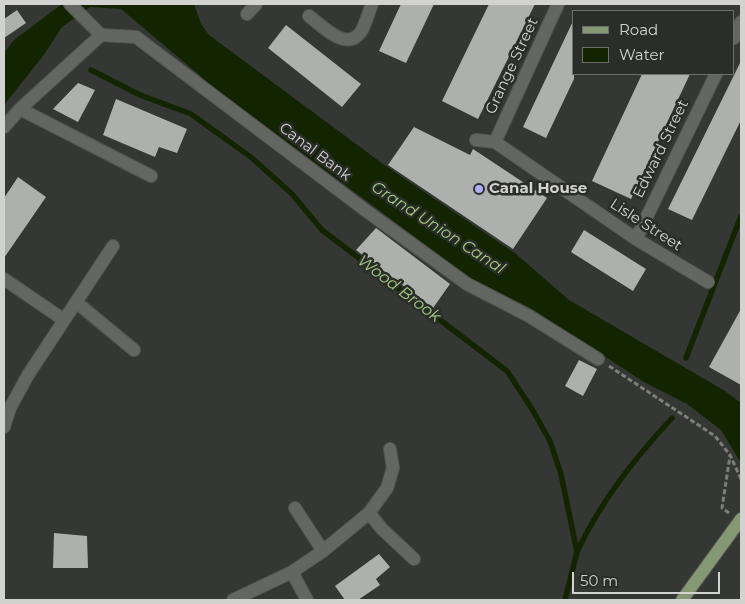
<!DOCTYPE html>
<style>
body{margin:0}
#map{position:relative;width:745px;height:604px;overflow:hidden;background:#353734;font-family:Montserrat,sans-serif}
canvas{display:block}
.frame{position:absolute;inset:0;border:5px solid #d2d3d1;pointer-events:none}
.legend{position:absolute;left:572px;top:10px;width:162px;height:65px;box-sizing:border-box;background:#2b2d2a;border:1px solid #6e6f6d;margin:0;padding:6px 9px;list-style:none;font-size:15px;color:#d2d3d1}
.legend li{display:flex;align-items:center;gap:10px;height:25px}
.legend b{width:25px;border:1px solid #6e6f6d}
.scale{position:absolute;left:572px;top:572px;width:148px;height:22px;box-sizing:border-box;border:2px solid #d2d3d1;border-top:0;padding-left:6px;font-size:15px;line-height:18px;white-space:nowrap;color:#d2d3d1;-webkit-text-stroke:4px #2b2d2a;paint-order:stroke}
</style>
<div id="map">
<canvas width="745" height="604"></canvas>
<div class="frame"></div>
<ul class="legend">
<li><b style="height:6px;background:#849973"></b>Road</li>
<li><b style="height:14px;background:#122500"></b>Water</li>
</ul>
<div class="scale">50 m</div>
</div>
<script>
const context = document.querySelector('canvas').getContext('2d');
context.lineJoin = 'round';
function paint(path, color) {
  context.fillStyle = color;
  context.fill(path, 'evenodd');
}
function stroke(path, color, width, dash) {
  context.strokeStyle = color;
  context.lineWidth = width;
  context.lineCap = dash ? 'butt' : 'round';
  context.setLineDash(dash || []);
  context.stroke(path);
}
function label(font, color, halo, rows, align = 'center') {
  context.font = font + ' Montserrat,sans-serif';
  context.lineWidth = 5;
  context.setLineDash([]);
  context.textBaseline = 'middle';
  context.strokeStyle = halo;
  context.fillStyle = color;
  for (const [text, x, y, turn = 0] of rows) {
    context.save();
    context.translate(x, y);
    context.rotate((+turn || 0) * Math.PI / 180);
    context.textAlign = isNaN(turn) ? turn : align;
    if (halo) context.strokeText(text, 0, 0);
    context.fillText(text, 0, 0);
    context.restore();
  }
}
paint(new Path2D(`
 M62,4H194L201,24L209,35L383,164L516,254L569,300L725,391L741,403V463L721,430L687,404L644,382L532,309L469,277L217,90L121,9L90,7L62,27L43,56L4,105V53L14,40Z`), '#122500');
stroke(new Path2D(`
 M91,70L140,95L191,114L252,158L292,194L322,230L507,371L532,409L550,441L561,474L577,552L565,600
 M686,358L741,216
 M577,552C601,501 634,459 672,418`), '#122500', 5.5);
paint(new Path2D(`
 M401,4H434L406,63L379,51Z
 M489,4H535L478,119L442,101Z
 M17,10L26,23L4,38V19Z
 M574,19V79L546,138L523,127Z
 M286,25L361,84L342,107L268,48Z
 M741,61V120L692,220L668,209Z
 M642,74H690L631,199L592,181Z
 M78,83L95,90L78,122L53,109Z
 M116,99L187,129L177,153L159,147L155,157L103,135Z
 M414,127L470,155L473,149L547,198L513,249L388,165Z
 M18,177L46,197L4,258V198Z
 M376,228L450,284L433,308L356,250Z
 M584,230L646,269L633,291L571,252Z
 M741,309V385L709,367Z
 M579,360L597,369L583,396L565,386Z
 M54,533L87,536L88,568H53Z
 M379,554L390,567L376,579L380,585L358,600H345L335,586Z`), '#adb0ac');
const minor = new Path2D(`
 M70,4L101,35L136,37L365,210L467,284L529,316L598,359
 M247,14L256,4
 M309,16C322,26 348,54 362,30C366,22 369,12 372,4
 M734,38L741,22
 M20,109L151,176
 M4,127L20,109L101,35
 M476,140L495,142L636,239L708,282
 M495,142L558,4
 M636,239L716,74
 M4,279L64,320
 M76,302L134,350
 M4,427L10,408L28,375L113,246
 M295,508L323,551
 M369,513L382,529L414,559
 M292,572L307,600
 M233,600L292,572L323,551L369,513L387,488L393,468L390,449`);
const major = new Path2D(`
 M682,600L741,519`);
stroke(minor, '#535552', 14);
stroke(major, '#535552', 14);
stroke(new Path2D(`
 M609,366L715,436L730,455L741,479
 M729,513L722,508L730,456`), '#7d7e7c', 3, [5, 2.5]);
stroke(minor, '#646662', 12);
stroke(major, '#849973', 12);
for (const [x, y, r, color] of [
 [479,189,5,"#acaffb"]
]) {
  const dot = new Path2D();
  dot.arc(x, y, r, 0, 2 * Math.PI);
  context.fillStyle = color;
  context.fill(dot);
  stroke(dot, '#2b2d2a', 2);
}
label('15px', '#d2d3d1', '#2b2d2a', [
 ["Grange Street",512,66,-65],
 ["Edward Street",661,149,-64],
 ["Canal Bank",315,152,37],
 ["Lisle Street",646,225,33]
]);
label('bold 15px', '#d2d3d1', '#2b2d2a', [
 ["Canal House",489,189]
], 'left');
label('italic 16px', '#a3ce7f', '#2b2d2a', [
 ["Grand Union Canal",438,228,33],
 ["Wood Brook",399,289,37]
]);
</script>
